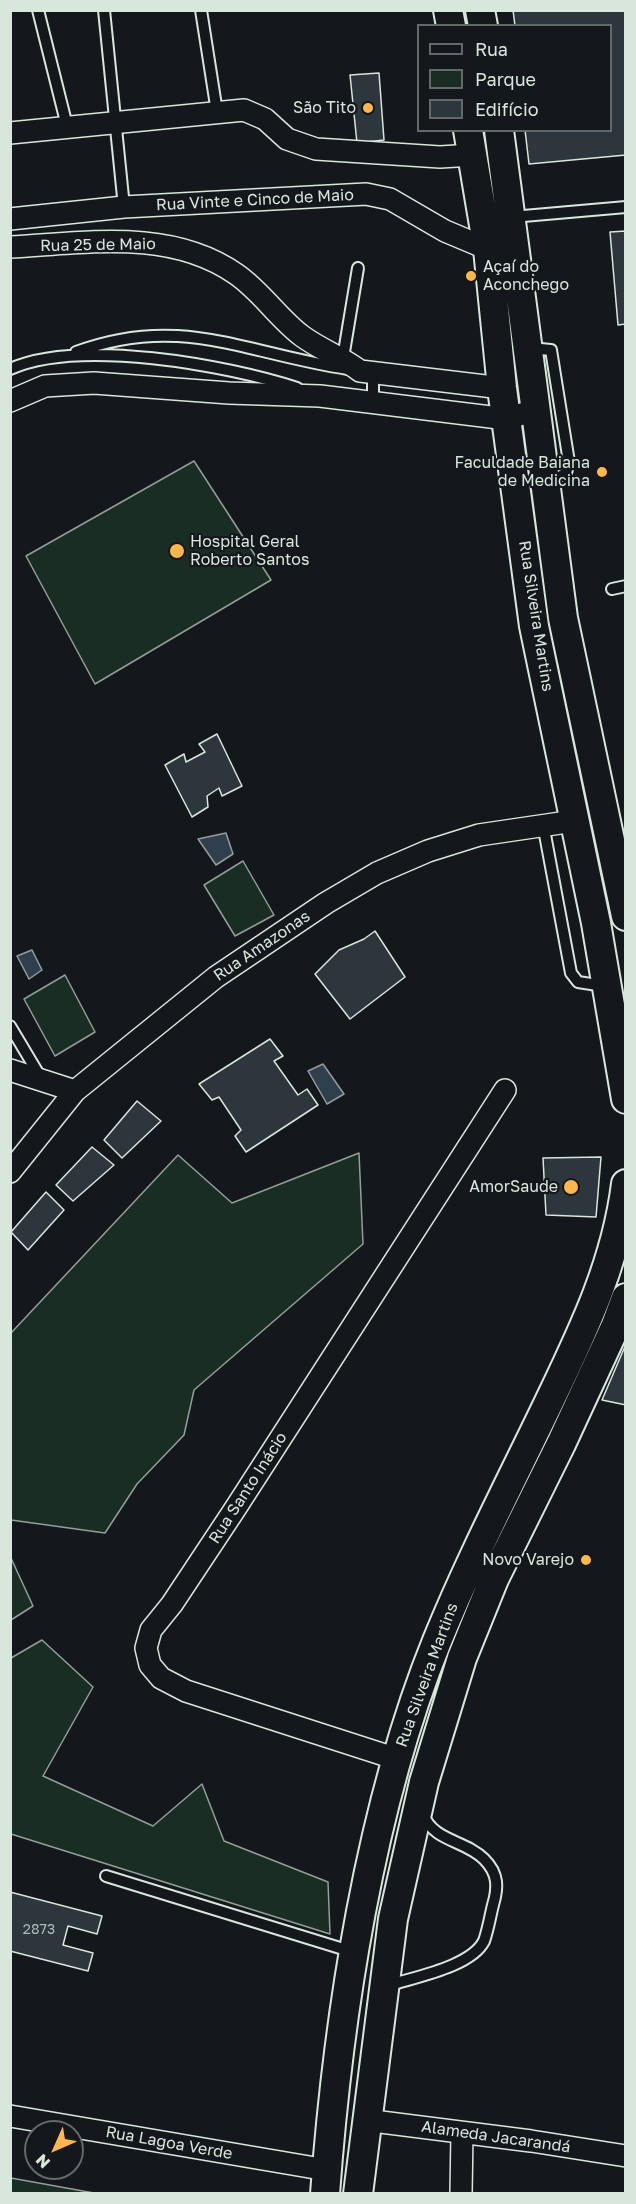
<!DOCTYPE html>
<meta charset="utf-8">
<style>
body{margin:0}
#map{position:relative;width:636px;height:2204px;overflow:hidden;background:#14181c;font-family:"Golos Text",sans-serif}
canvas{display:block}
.frame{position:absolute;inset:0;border:12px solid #d8e6dc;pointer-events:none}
.legend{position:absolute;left:417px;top:24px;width:195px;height:108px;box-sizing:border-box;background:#14181c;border:2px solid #626a69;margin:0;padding:8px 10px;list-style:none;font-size:18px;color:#d8e6dc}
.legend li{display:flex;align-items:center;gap:12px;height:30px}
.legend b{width:30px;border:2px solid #626a69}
.north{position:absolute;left:24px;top:2120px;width:60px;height:60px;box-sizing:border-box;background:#14181c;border:2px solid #626a69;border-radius:50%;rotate:225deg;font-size:16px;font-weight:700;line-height:24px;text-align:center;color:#d8e6dc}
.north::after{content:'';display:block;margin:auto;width:21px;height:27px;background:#ffb74d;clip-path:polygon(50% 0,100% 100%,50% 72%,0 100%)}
</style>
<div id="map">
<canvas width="636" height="2204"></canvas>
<div class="frame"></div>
<ul class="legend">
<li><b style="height:8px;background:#14181c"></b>Rua</li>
<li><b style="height:16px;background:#1a2d24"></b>Parque</li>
<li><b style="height:16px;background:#2c363c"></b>Edifício</li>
</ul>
<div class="north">N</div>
</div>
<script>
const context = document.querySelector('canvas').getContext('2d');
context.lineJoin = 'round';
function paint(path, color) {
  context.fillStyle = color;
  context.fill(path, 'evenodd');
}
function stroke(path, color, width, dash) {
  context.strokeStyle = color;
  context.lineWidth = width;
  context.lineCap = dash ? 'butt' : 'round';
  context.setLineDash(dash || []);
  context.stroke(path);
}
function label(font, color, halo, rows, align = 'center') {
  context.font = font + ' "Golos Text",sans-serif';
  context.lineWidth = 4.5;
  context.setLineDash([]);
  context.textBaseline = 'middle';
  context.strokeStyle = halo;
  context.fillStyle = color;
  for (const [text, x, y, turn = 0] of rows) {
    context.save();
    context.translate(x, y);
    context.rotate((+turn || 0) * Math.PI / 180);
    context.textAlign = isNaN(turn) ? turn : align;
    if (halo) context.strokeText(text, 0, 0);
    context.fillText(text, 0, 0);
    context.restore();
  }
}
const green = new Path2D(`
 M194,461L271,580L95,684L26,556Z
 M243,861L274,915L235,936L204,885Z
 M65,975L95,1032L55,1056L24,999Z
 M359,1153L363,1244L194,1390L184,1435L137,1484L105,1533L11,1520V1333L178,1155L232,1203Z
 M11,1558L33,1606L11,1620H10Z
 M42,1640L93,1687L43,1776L153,1826L202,1784L224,1841L328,1882L330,1934L11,1834V1658Z
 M11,2178L94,2193H11Z`);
paint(green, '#1a2d24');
stroke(green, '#939e99', 1.5);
const water = new Path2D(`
 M226,833L233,854L216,865L198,839Z
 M32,950L42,970L29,979L17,956Z
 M323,1064L344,1094L327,1104L308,1071Z`);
paint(water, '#2f3f4d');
stroke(water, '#939e99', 1.5);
const building = new Path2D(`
 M513,10H626V155L529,164L525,130H610V26H515Z
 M379,73L384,140L357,143L350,75Z
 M626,231V324L618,325L610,232Z
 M217,734L242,786L222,796L219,788L207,796L208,807L192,817L165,765L184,754L186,762L205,752L199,744Z
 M375,931L405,977L350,1019L315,974L339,950L364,939Z
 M270,1039L283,1056L274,1061L298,1095L307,1089L318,1105L246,1152L235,1136L241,1130L219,1097L212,1100L199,1084Z
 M137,1101L161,1121L122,1158L104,1140Z
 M92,1147L114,1165L73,1201L56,1185Z
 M601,1157L596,1217L546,1215L543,1158Z
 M46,1192L64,1210L28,1250L11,1232Z
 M626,1344V1405L602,1400Z
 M10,1892L102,1916L97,1934L68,1926L63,1945L93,1953L88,1971L10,1951Z`);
paint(building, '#2c363c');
stroke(building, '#d8e6dc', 1.5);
const lane = new Path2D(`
 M38,10L67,126
 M104,10L124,207
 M201,10L217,112
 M512,217L626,207
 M530,348L551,350L569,462L566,473L548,484
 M76,352C181,313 246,354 348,369
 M343,358L358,268
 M10,369C79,338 226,365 297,388
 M373,402V373
 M612,589L626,586
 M543,824L571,973L578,982L604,986
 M10,1026L41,1078
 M106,1876L353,1952
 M387,1986C414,1977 471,1967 484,1941C488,1930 490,1917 493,1905C498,1888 499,1874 484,1859C465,1840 435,1842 423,1815`);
const street = new Path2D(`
 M10,133L244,110L265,119L287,139L316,149L440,157L473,155
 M10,219L124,207L366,194L390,199L445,231L488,249
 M10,247C86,243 170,228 236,274C261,291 278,318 302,336C321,350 342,357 360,371L502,388
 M10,401L45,386L94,383L229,393L320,396L507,419L537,409
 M10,1070L75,1091
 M10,1172L75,1091L216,977L326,903L377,873L428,851L479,835L574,821
 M397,1759L186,1691L161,1678L150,1665L146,1648L151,1630L172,1604L235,1509L505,1090
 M10,2116L327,2170
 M365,2120L531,2141L626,2156
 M461,2194L462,2133`);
const secondary = new Path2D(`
 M448,10L451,26
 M480,10L483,26
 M468,130L488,249L502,388L534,626L596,923L626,1099
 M499,130L563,618L626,916
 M325,2194C338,2017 370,1806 437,1641C470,1560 510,1483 548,1404C582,1333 616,1264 626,1184
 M358,2194L393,1919L424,1782L462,1658L494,1579L561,1444L616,1325L626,1298`);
stroke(lane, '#d8e6dc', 14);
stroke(street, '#d8e6dc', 24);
stroke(secondary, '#d8e6dc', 32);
stroke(lane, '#14181c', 10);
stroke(street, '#14181c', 21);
stroke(secondary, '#14181c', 28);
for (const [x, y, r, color] of [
 [368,108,6,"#ffb74d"],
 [471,276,6,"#ffb74d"],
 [602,472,6,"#ffb74d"],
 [177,551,8,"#ffb74d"],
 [571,1187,8,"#ffb74d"],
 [586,1560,6,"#ffb74d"]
]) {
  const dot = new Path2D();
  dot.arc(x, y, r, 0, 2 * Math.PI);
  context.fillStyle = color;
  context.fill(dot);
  stroke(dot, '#14181c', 2);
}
label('14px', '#adbab4', null, [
 ["2873",39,1930]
]);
label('16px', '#d8e6dc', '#14181c', [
 ["São Tito",356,108],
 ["Açaí do",483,267,"left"],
 ["Aconchego",483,285,"left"],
 ["Faculdade Baiana",590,463],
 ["de Medicina",590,481],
 ["Hospital Geral",190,542,"left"],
 ["Roberto Santos",190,560,"left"],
 ["AmorSaude",558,1187],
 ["Novo Varejo",574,1560]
], 'right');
label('16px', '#d8e6dc', '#14181c', [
 ["Rua Vinte e Cinco de Maio",255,200,-3],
 ["Rua 25 de Maio",98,245,-1],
 ["Rua Silveira Martins",536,616,81],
 ["Rua Amazonas",262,946,-34],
 ["Rua Santo Inácio",248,1488,-57],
 ["Rua Silveira Martins",427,1675,-70],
 ["Alameda Jacarandá",496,2137,8],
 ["Rua Lagoa Verde",169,2143,10]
]);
</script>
